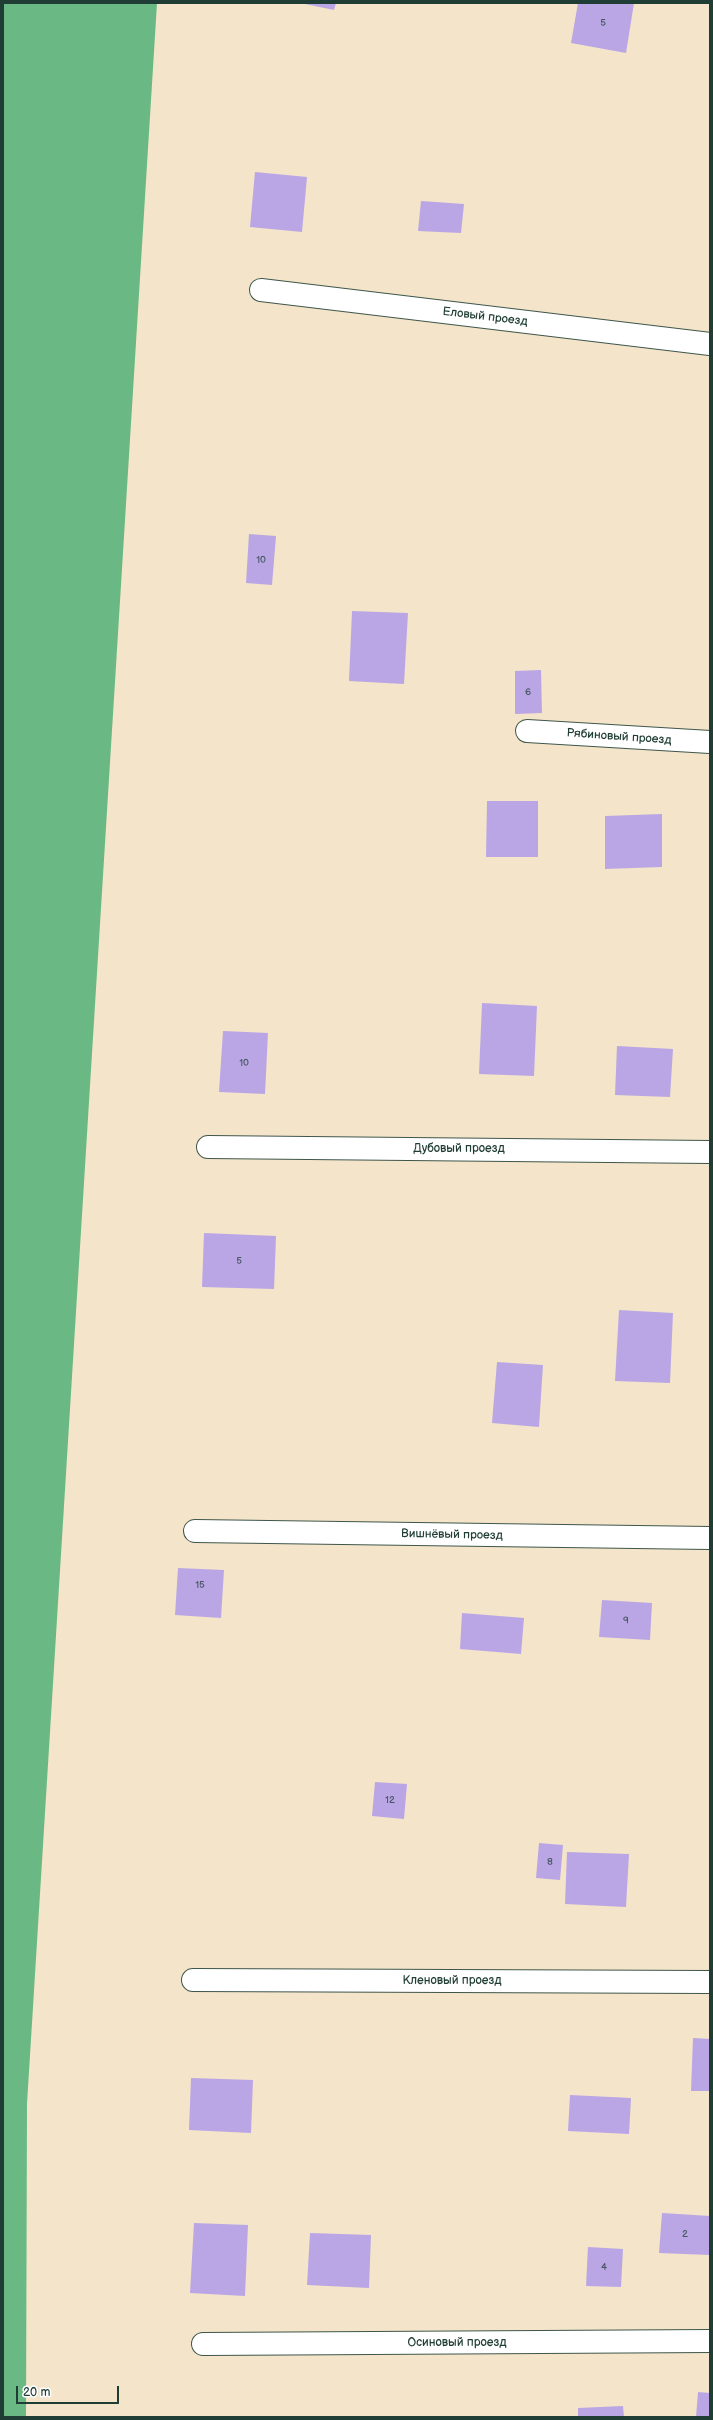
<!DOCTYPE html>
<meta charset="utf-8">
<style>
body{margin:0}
#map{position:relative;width:713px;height:2420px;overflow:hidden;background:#f3e4ca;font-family:"Balsamiq Sans",sans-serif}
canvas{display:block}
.frame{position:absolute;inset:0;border:4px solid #1f3d34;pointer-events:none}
.scale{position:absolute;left:16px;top:2386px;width:103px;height:18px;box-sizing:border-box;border:2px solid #1f3d34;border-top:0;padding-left:5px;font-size:12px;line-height:14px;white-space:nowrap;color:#1f3d34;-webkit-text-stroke:3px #fff;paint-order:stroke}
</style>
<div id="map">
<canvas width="713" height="2420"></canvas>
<div class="frame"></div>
<div class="scale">20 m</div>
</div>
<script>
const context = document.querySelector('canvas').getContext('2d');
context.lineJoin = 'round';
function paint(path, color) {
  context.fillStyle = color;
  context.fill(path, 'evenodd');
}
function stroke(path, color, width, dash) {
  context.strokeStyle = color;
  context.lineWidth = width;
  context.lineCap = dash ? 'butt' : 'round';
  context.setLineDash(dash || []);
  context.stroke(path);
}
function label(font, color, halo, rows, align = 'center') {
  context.font = font + ' "Balsamiq Sans",sans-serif';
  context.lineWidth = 3;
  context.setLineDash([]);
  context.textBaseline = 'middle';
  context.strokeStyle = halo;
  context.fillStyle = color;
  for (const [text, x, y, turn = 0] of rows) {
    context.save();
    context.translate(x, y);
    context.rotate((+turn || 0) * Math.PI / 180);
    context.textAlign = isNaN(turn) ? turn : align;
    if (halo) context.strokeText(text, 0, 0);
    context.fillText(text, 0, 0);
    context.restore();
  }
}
paint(new Path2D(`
 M3,3H157L27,2103L26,2417H3Z`), '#6ab883');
paint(new Path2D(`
 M300,3H336L334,10Z
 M578,3H634L626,53L571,43Z
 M255,172L307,177L302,232L250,227Z
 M421,201L464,204L461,233L418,231Z
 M249,534L276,536L272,585L246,583Z
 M352,611L408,613L404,684L349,681Z
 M541,670L542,713L515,714V671Z
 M487,801H538V857H486Z
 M662,814V867L605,869V816Z
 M482,1003L537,1006L534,1076L479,1074Z
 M223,1031L268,1033L265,1094L219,1092Z
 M617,1046L673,1049L670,1097L615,1095Z
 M204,1233L276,1236L274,1289L202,1287Z
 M619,1310L673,1313L670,1383L615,1381Z
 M497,1362L543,1365L539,1427L492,1423Z
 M178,1568L224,1570L221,1618L175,1615Z
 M602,1600L652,1603L650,1640L599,1637Z
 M462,1613L524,1618L521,1654L460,1649Z
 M375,1782L407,1784L404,1819L372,1816Z
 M539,1843L563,1845L560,1880L536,1878Z
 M567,1852L629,1854L626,1907L565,1904Z
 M693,2038L710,2039V2091H691Z
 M191,2078L253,2080L251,2133L189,2130Z
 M570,2095L631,2098L629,2134L568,2131Z
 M662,2213L710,2216V2255L659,2253Z
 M194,2223L248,2225L245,2296L190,2293Z
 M310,2233L371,2235L369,2288L307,2285Z
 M588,2247L623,2249L621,2287L586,2286Z
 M698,2392L710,2393V2417H696Z
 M623,2406L624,2417H578V2408Z`), '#baa6e5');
const minor = new Path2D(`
 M261,290L710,344
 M527,731L710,742
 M208,1147L710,1152
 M195,1531L710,1538
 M193,1980L710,1982
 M203,2344L710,2341`);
stroke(minor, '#3f564a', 24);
stroke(minor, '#fff', 22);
label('10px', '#465760', null, [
 ["5",603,23],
 ["10",261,560],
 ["6",528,692],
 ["10",244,1063],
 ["5",239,1261],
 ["15",200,1585],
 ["9",626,1620],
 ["12",390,1800],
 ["8",550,1862],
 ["2",685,2234],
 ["4",604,2267]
]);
label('12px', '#1f3d34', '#fff', [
 ["Еловый проезд",485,317,7],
 ["Рябиновый проезд",619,737,4],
 ["Дубовый проезд",459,1149],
 ["Вишнёвый проезд",452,1535,1],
 ["Кленовый проезд",452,1981],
 ["Осиновый проезд",457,2343]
]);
</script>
